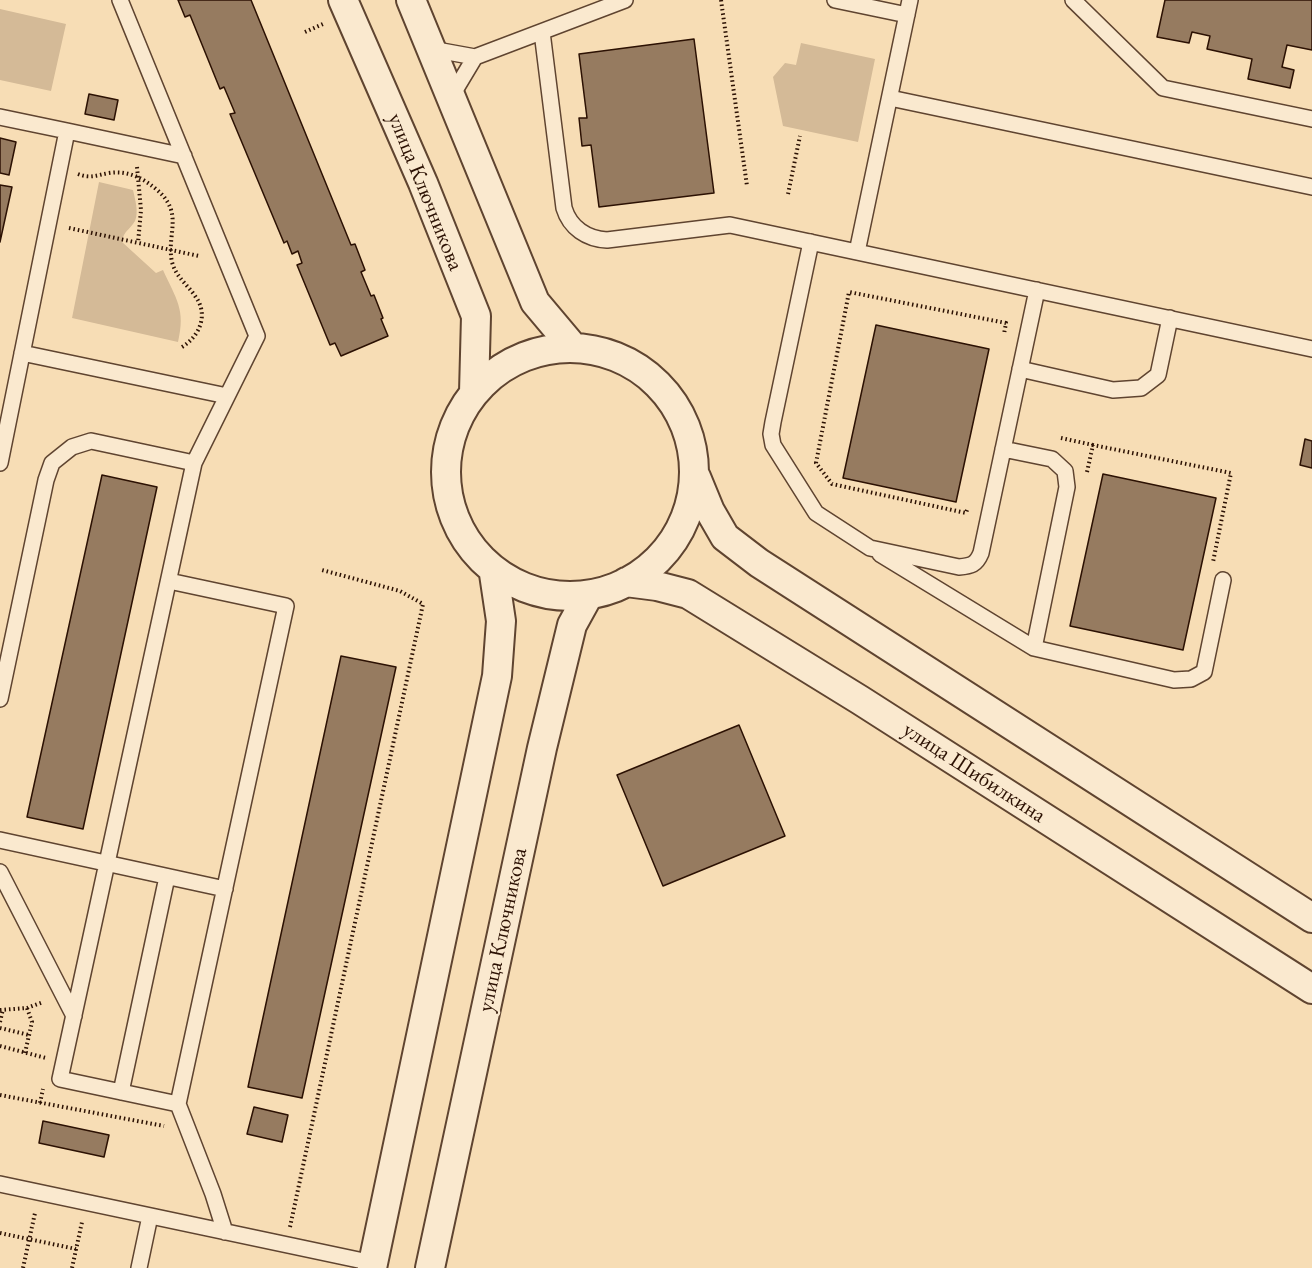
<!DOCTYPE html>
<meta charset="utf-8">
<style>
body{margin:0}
canvas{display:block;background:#f7ddb5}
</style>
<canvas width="1312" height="1268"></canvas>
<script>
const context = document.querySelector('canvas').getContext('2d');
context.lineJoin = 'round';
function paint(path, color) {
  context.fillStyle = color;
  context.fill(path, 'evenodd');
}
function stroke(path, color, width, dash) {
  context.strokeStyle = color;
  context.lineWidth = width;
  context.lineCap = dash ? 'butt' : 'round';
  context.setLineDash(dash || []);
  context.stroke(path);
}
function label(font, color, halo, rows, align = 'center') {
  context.font = font + ' "EB Garamond",serif';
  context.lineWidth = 4.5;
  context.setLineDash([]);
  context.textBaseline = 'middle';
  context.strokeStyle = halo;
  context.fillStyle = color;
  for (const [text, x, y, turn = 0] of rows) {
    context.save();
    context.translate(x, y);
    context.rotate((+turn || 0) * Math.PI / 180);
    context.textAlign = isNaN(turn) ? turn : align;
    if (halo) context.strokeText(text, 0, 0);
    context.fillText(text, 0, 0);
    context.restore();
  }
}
paint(new Path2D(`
 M0,9L66,24L51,91L0,80Z
 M801,43L875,59L858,142L783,126L773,77L785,63L796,65Z
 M99,182L133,190C135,199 139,212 135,221C129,231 124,230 122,242L156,273L163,270C176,299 186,309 178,342L72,318Z`), '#d4ba97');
const building = new Path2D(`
 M178,0H251L351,245L355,244L365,270L361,272L371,296L374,295L383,318L381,319L388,336L341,356L335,343L330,345L297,265L302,263L298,251L292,254L287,241L284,243L230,114L235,113L224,87L220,89L190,15L185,17Z
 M1165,0H1312V50L1287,45L1282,67L1294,70L1290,88L1248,79L1252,59L1207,49L1210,36L1192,32L1189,43L1157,37Z
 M694,39L714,193L599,207L591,145L582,146L579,118H587L579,54Z
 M89,94L118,100L114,120L85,114Z
 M0,138L16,142L9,175L0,173Z
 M0,185L12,187L0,242Z
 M876,325L989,349L956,502L843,478Z
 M1305,439L1312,441V468L1300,465Z
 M1103,474L1216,498L1183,650L1070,626Z
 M102,475L157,487L83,829L27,817Z
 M341,656L396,667L302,1098L248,1087Z
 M739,725L785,836L663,886L617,775Z
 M254,1107L288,1115L282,1142L247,1134Z
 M43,1121L109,1135L104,1157L39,1143Z`);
paint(building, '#967b60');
stroke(building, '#2c1103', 1.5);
const lane = new Path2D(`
 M120,0L257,336L194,463L60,1079L178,1104
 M835,0L907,15
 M1073,0L1163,88L1312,119
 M542,32L564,208C570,228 587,239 607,240L730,225L1312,349
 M431,49L475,57L625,0
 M451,97L475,57
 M890,98L1312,187
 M0,117L67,131L0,463
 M67,131L184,156
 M811,242L773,422L771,434L773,445L816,513L870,548L959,567C971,566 976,565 981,553L1037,290
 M857,252L910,0
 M22,353L227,396
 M1020,369L1113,390L1141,388L1158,375L1170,318
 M1003,449L1052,459L1065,471L1067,487L1034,648
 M880,554L1034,648L1174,680L1191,679L1204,672L1223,580
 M169,581L286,606L178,1104L213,1194L225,1232
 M0,699L46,480L52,463L72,447L91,441L194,463
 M0,840L225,889
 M0,872L74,1016
 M121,1092L167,877
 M0,1184L373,1263
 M139,1268L150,1216`);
const street = new Path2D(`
 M343,0L423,183L476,316L474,392
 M411,0L535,302L572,346
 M446 472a124 124 0 1 1 248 0a124 124 0 1 1-248 0Z
 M696,477L710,511L725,537L759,563L1312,918
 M626,582L657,586L688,594L860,700L1312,989
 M372,1268L497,676L501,621L494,574
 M430,1268L542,748L572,625L588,596`);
stroke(lane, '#5f4430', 18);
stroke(street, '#5f4430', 32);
stroke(new Path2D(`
 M721,0L747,186
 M305,32L323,24
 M137,167L141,210L138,243
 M78,174C91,179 97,175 109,173C127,170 143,178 156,189C185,213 166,234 172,262C176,277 187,284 195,296C209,314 200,336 182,347
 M788,194L800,136
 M69,228L199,256
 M1061,438L1093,445
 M1087,472L1093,445L1231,473L1213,562
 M967,510L966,513L832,484L816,463L849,292L1006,323L1004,334
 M0,1010L27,1008L43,1002
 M0,1022L3,1009
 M0,1028L29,1035
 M0,1046L46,1058
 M25,1053L32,1022L27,1008
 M0,1095L164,1126
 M40,1103L43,1089
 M290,1227L423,604L400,591L322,570
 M0,1233L76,1249
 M23,1268L35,1213
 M72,1268L82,1222`), '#2c1103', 4, [1.5, 3]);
stroke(lane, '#fae9cf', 15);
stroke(street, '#fae9cf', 28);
label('22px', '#2c1103', '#fae9cf', [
 ["улица Ключникова",425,192,68],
 ["улица Шибилкина",974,773,33],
 ["улица Ключникова",503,930,-78]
]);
</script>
